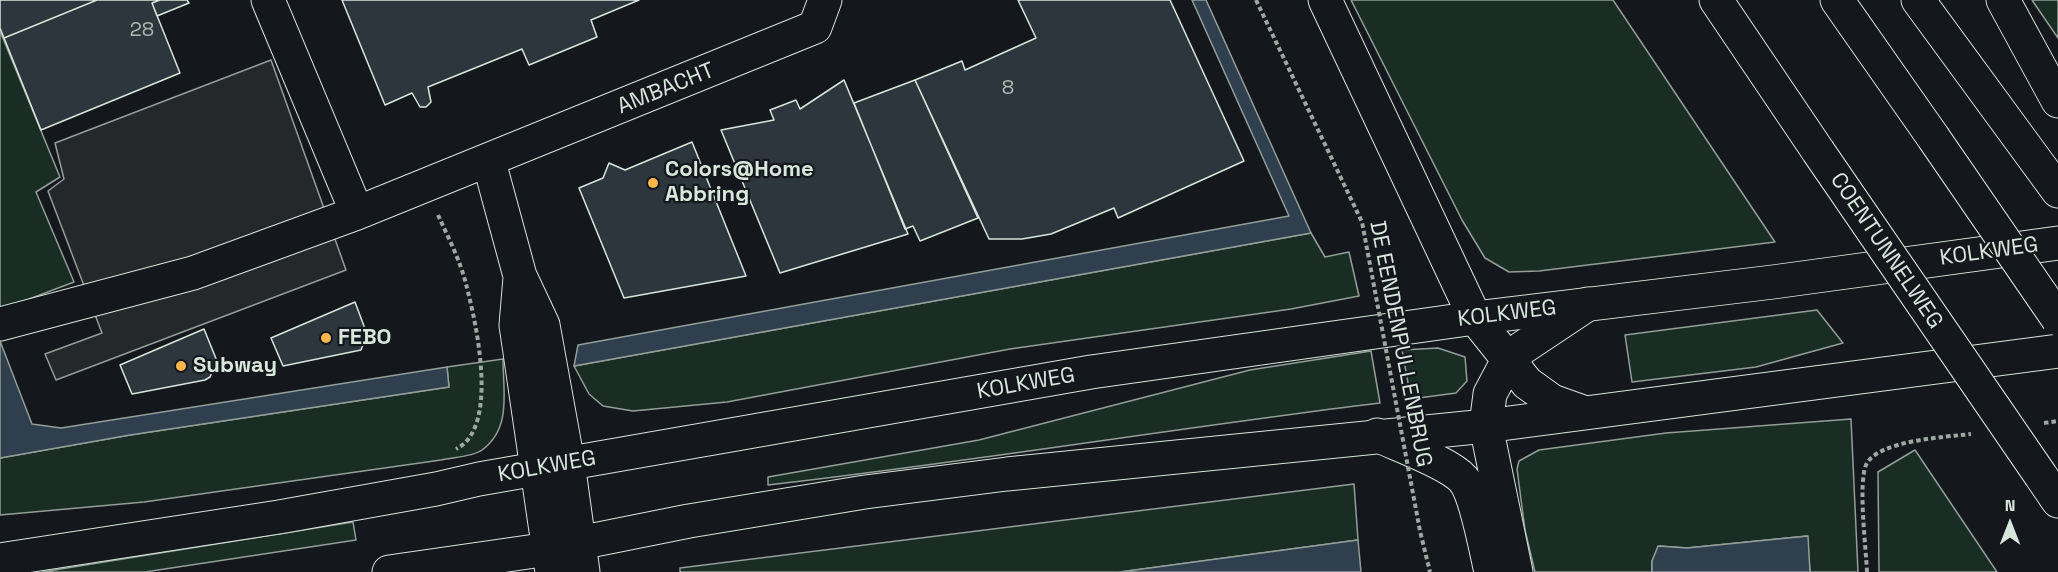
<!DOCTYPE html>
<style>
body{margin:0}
#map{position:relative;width:2058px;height:572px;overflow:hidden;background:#14181c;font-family:"Space Grotesk",sans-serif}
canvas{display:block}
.north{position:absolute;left:1980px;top:494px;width:60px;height:60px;-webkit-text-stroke:4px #14181c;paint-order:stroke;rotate:0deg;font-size:16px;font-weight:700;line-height:24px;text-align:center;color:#d8e6dc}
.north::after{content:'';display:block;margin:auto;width:21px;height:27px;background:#d8e6dc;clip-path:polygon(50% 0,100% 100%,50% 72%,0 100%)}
</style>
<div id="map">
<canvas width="2058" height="572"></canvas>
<div class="north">N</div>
</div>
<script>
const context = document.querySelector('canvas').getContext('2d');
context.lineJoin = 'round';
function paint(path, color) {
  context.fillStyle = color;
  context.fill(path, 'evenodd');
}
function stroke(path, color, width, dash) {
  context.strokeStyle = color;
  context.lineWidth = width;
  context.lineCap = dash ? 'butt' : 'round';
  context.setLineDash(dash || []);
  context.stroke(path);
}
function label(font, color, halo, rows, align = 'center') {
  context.font = font + ' "Space Grotesk",sans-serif';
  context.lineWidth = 4.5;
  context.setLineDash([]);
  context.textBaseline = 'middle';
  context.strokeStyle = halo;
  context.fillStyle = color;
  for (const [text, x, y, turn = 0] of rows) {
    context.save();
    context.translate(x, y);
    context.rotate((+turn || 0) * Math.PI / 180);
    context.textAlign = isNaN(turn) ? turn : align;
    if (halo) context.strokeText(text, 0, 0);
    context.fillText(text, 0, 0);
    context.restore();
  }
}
const green = new Path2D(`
 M1351,0H1613L1775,242L1539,271L1509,272L1485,258L1462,220Z
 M2032,0H2058V38L2034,3Z
 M0,31L60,177L36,192L74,282L0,310Z
 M1311,233L1325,257L1349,252L1359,296L1291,309L1010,349L727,402L633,411L603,406L589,394L574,366Z
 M1817,310L1843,343L1756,367L1632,382L1625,335Z
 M1438,348L1465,357L1467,381L1456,393L1411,399L1402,350Z
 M1371,351L1380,403C1175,428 972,462 768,485V477L979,440L1250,370Z
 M503,359C503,391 512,428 482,450C473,457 453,457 441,460L144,502L0,515V458L130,435L449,387L447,367Z
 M1851,419L1858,572H1810L1807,536L1687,548L1659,546L1652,561V572H1535L1525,530L1517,469L1519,461L1539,450L1666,433Z
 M1915,450L1997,572H1879L1878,472Z
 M1354,484L1358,540L1120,572H680V568Z
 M353,522L356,540L145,572H42Z`);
paint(green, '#1a2d24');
stroke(green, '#939e99', 1.5);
const parking = new Path2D(`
 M271,60L346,270L56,380L45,354L102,333L48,191L64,179L55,143Z`);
paint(parking, '#24282b');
stroke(parking, '#939e99', 1.5);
const water = new Path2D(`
 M1192,0H1206L1311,233L574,366L578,345L1289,216Z
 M0,341L32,424L61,428L447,367L449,387L130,435L0,458Z
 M1808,536L1810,572H1652V561L1658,546L1687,548Z
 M1358,540L1361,572H1120Z`);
paint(water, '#2f3f4d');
stroke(water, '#939e99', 1.5);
const building = new Path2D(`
 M0,0H97L4,38L0,28Z
 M97,0H160L152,3L180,73L41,130L4,38Z
 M160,0H187L189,3L157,16L152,3Z
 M342,0H639L591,20L597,37L529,65L522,49L428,87L431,102L426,107H420L412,93L385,105Z
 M1018,0H1170L1244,161L1118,218L1114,208L1051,234L1022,239H989L915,80L962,61L965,70L1036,38Z
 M844,80L908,234L780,273L721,130L774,120L770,110L796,100L800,109Z
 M915,80L978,218L920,241L913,226L905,229L854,103Z
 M692,142L746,276L624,298L579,188L603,178L609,163L625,170Z
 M355,302L367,334L361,350L283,366L271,338Z
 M204,329L217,361L210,377L205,380L132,394L120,365Z`);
paint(building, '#2c363c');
stroke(building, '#d8e6dc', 1.5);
const minor = new Path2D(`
 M268,0L357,213L815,27L825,0
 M489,162L520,276L543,325L568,463L583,572
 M520,278L516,325L552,572
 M0,324L193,273L357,213`);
const major = new Path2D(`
 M0,560L279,517L436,489L479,479L1091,372L1475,318L1773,282L2058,243
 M389,572L549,549L689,521L865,492L1007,474L1486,426L2058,351`);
const highway = new Path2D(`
 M1325,0L1475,318L1527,383L1552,401L1583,412
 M1716,0L1818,151
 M1837,0L1933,137
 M1918,0L2058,191
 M2003,0L2058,101
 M1377,435C1398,445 1449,463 1463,479C1476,493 1486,551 1491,572
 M2041,476L2058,501
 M1516,572L1486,426L1490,394L1507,362L1522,348L1588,304`);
stroke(minor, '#d8e6dc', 35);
stroke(major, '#d8e6dc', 35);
stroke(highway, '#d8e6dc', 35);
stroke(new Path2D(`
 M438,215C448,237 460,260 466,284C476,322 500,428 456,449
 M2044,423L2058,421
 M1867,572C1866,548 1858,484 1866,465C1877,440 1947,437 1971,434`), '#9da8a2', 4, [4.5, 3]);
stroke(minor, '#14181c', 33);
stroke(major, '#14181c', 33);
stroke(highway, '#14181c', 33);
const highwayBridge = new Path2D(`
 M1933,137L2058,319
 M1818,151L2041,476`);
stroke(highwayBridge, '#d8e6dc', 35, []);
stroke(new Path2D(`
 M1256,0L1362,222L1420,531L1430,572`), '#9da8a2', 4, [4.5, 3]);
stroke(highwayBridge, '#14181c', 33);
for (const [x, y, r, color] of [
 [653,183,6,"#ffb74d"],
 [326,338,6,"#ffb74d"],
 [181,366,6,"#ffb74d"]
]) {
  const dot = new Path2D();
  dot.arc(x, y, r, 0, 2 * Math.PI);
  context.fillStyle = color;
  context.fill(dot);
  stroke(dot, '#14181c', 2);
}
label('20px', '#adbab4', null, [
 ["28",142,31],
 ["8",1008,89]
]);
label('22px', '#d8e6dc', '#14181c', [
 ["AMBACHT",666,89,-22],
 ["COENTUNNELWEG",1886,251,56],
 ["KOLKWEG",1989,252,-8],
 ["KOLKWEG",1507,314,-7],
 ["DE EENDENPULLENBRUG",1400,344,79],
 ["KOLKWEG",1026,384,-10],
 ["KOLKWEG",547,467,-10]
]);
label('bold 22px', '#d8e6dc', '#14181c', [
 ["Colors@Home",665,170],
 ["Abbring",665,195],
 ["FEBO",338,338],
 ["Subway",193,366]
], 'left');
</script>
